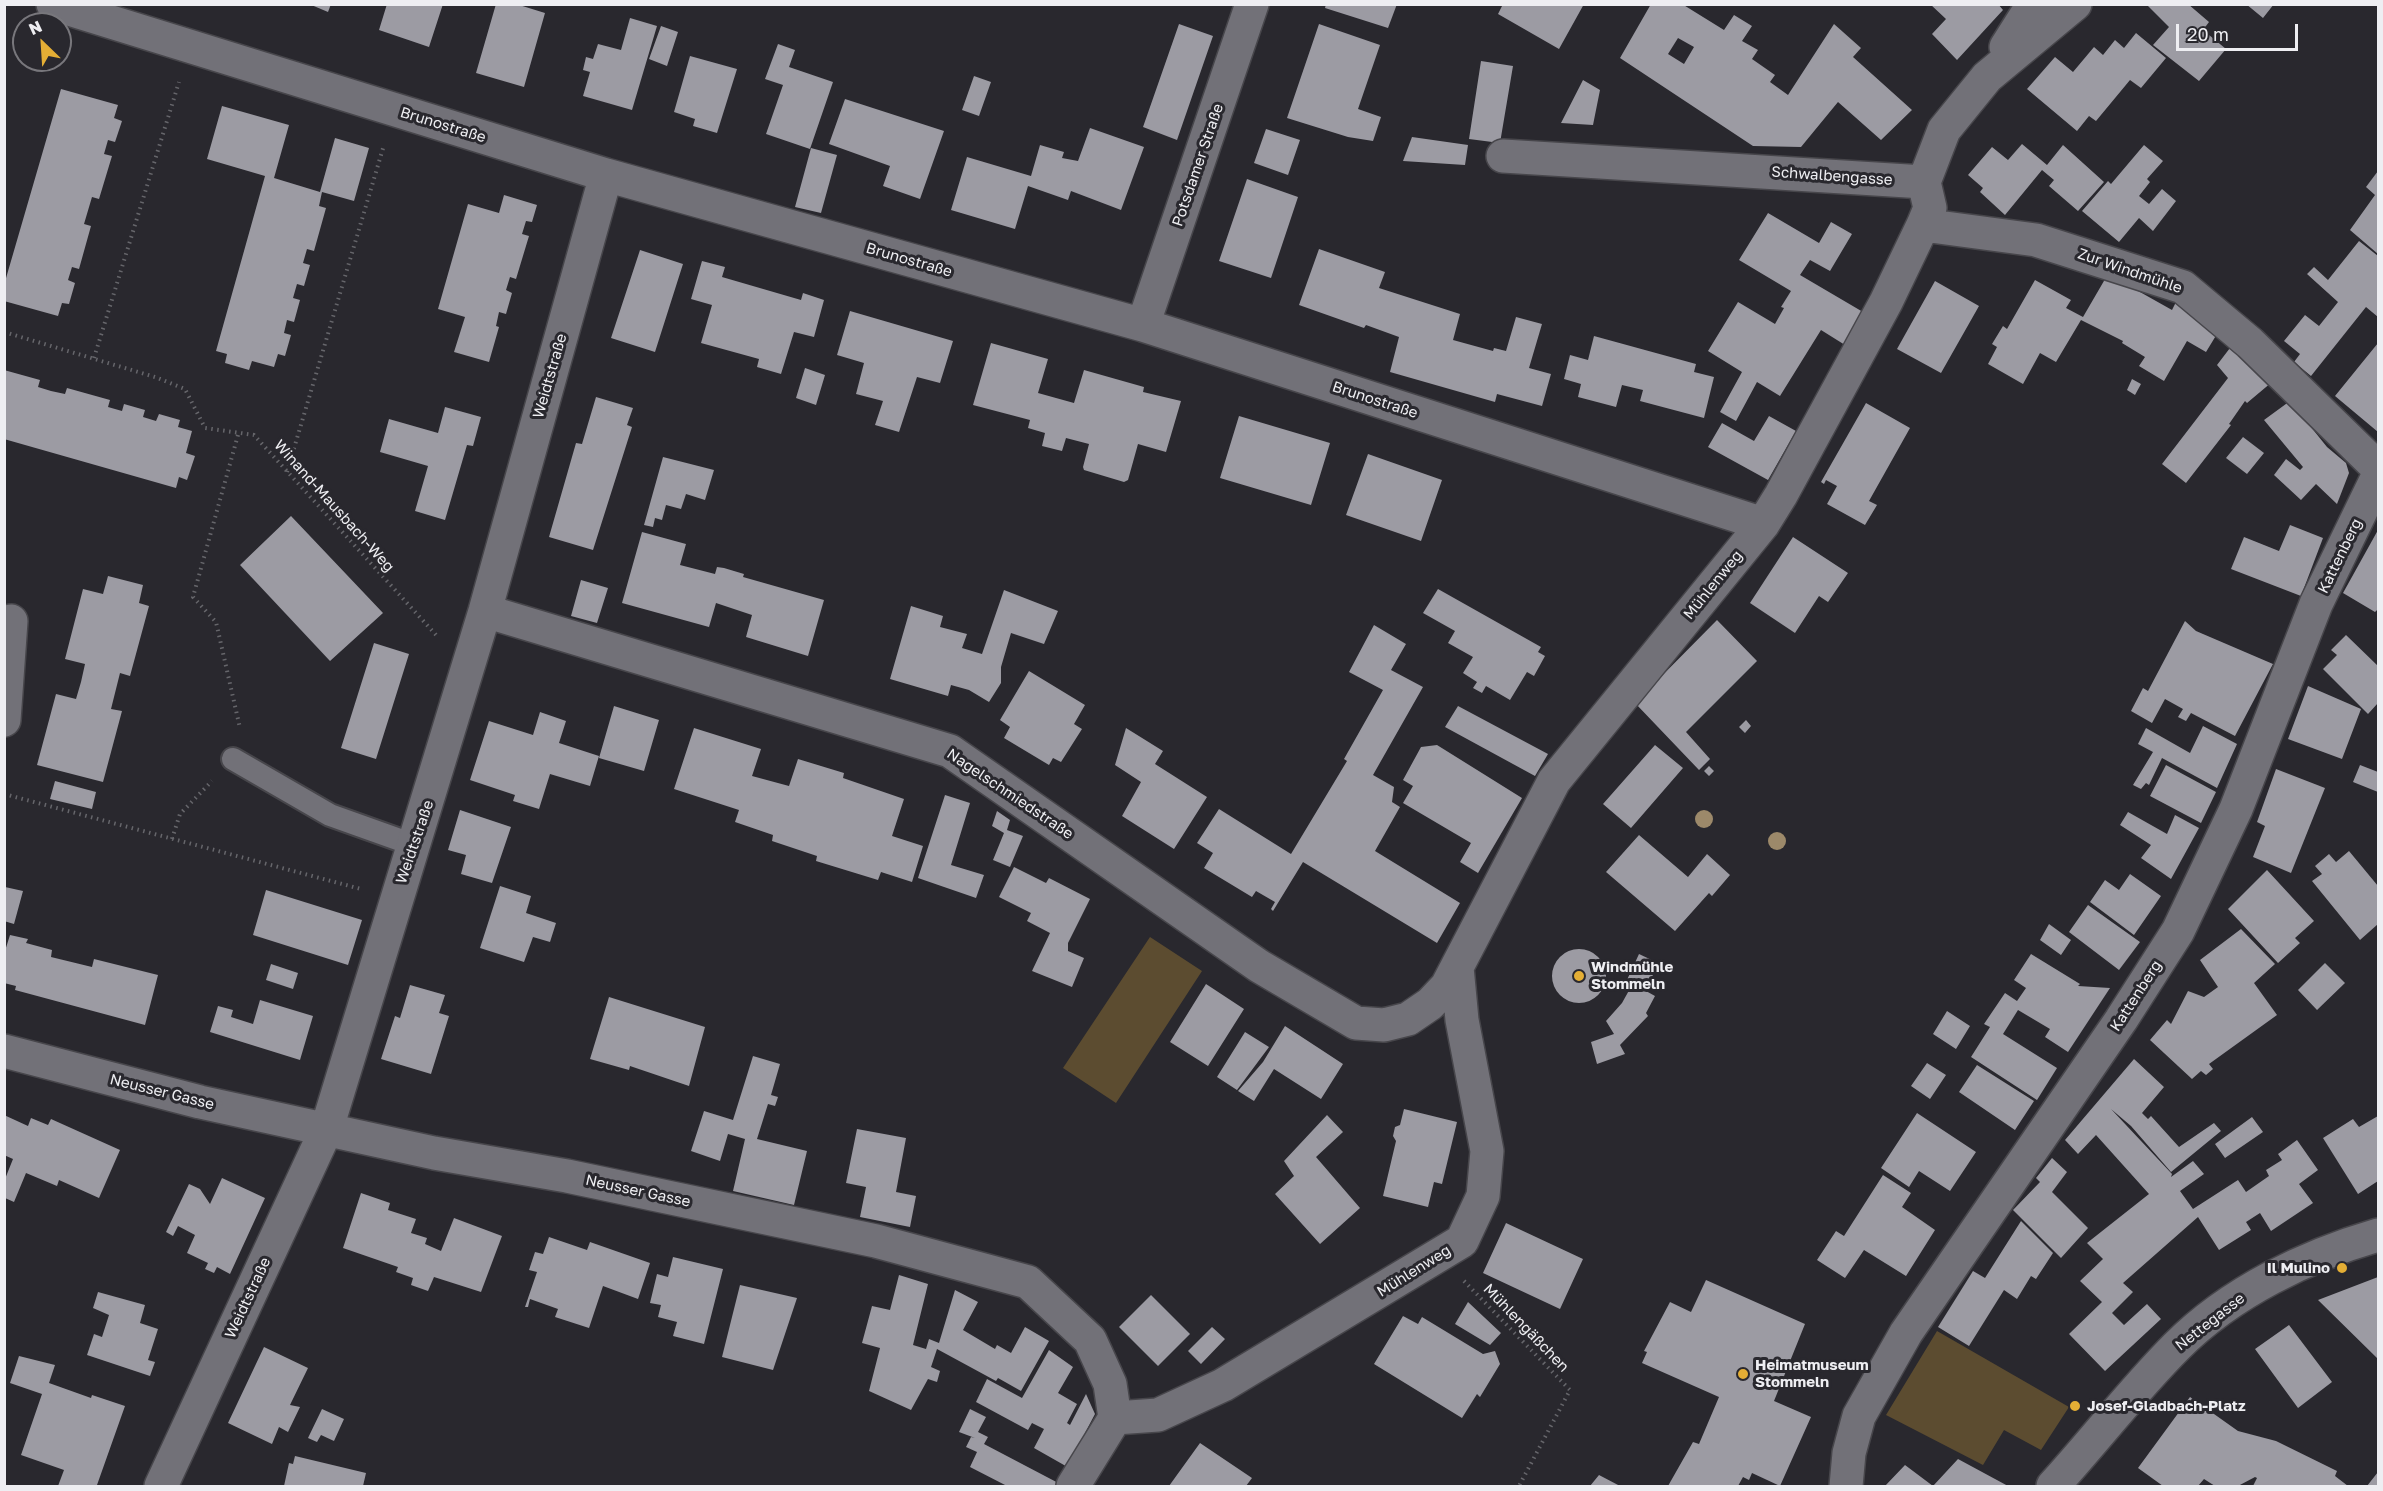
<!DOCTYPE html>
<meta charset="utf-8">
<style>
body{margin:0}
#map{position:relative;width:2383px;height:1491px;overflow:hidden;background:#29282e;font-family:"Golos Text",sans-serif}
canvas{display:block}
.frame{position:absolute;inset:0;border:6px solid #eeeef2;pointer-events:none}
.north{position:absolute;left:12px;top:12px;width:60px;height:60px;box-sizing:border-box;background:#29282e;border:2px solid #78777c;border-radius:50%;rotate:335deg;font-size:16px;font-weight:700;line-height:24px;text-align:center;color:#eeeef2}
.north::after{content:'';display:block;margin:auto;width:21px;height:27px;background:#e4ae35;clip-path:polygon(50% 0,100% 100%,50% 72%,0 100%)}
.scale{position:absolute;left:2176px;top:24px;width:122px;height:27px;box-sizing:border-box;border:3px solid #eeeef2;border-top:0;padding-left:8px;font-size:18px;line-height:21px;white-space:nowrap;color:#eeeef2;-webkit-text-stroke:4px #29282e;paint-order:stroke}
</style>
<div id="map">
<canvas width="2383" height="1491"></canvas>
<div class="frame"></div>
<div class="north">N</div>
<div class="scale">20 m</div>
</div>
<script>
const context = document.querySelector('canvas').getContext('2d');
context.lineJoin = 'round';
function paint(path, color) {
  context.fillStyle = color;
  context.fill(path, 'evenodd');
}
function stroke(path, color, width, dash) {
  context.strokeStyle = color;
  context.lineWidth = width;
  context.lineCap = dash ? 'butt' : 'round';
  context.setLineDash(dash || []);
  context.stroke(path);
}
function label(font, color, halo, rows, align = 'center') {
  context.font = font + ' "Golos Text",sans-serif';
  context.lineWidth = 6;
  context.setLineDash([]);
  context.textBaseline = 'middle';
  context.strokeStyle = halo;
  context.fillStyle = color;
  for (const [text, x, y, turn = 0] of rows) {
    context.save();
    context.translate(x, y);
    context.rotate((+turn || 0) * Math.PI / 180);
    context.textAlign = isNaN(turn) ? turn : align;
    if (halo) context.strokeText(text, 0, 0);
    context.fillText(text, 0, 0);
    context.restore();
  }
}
paint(new Path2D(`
 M1150,937L1202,971L1116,1103L1063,1068Z
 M1937,1331L2069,1407L2041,1450L2004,1430L1983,1465L1886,1415Z`), '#5c4c30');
paint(new Path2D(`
 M309,4H331L328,12Z
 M387,4H443L429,47L379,30Z
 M496,4H516L545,13L524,87L476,73Z
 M1326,4H1397L1388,28L1325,8Z
 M1503,4H1584L1559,49L1498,14Z
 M1651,4H1682L1724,30L1734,15L1752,26L1742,41L1758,50L1752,59L1775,75L1770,82L1788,95L1834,24L1861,48L1853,57L1912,110L1881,140L1838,102L1801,147L1753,146L1620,58ZM1678,38L1694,47L1684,64L1668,54Z
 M1930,4H1998L2003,10L1957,60L1932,34L1946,19Z
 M2146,4H2188L2209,22L2203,30L2226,49L2199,81L2153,45L2169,27Z
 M2246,4H2274L2263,18Z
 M630,18L657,26L632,110L583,96L590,72L583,70L586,57L593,59L598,44L621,50Z
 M1179,24L1213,36L1177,140L1143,127Z
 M1319,24L1380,45L1358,109L1381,117L1373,141L1348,137L1287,118Z
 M661,26L678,32L667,66L649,59Z
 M2136,33L2166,58L2141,88L2130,80L2096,121L2089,116L2077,131L2027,89L2055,57L2073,72L2094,47L2103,55L2115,40L2124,48Z
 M778,44L795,50L789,67L833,82L810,149L766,134L783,85L765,79Z
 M690,56L737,69L717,133L693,126L695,119L674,112Z
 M1481,61L1513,66L1500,143L1469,139Z
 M974,76L991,82L979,116L962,110Z
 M1583,80L1600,90L1593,125L1561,123Z
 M61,89L118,105L114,118L122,121L115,142L108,140L104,154L112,156L99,199L92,197L84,224L91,226L79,269L72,267L68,280L75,283L69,304L62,303L58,316L4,301V285Z
 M845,99L944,131L920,199L883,186L890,166L829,144Z
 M222,106L289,125L274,178L320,192L335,138L369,148L354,201L322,192L319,206L326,208L314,251L307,249L303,263L310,265L304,286L297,284L293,298L300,300L294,322L287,320L284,333L291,335L285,356L278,354L274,367L252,361L249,370L225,363L227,354L216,351L265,176L207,159Z
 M1090,128L1144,147L1121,210L1071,191L1068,200L1028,186L1015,229L951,210L967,157L1031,176L1040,145L1064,152L1062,158L1078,161Z
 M1266,129L1300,140L1288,175L1254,163Z
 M1412,137L1468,145L1465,165L1403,161Z
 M2022,144L2047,165L2063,145L2104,182L2078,211L2049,186L2054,180L2042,170L2005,215L1980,192L1983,188L1968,175L1992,147L2008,160Z
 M2144,145L2163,161L2147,179L2150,182L2139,196L2149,204L2162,189L2176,201L2153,231L2139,218L2119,242L2082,211L2108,181L2111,184Z
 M811,148L837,155L821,213L795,207Z
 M2378,171V254L2350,230L2375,195L2366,187Z
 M1247,179L1298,197L1271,278L1219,261Z
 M504,195L537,205L532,222L526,221L522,234L529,236L516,279L510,277L506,290L512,293L506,314L499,312L496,326L499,327L489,362L454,352L465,317L438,309L468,204L499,213Z
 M1768,213L1819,243L1831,222L1852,234L1830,271L1810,260L1800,275L1863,312L1845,345L1821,330L1780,396L1757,382L1736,421L1720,412L1742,372L1708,351L1738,302L1775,324L1784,308L1781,307L1791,291L1739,260Z
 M2359,241L2378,256V317L2366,307L2311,376L2294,362L2300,354L2284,341L2305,315L2319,326L2338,302L2307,274L2314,267L2328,280Z
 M1319,249L1385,272L1379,288L1460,314L1453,340L1493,351L1494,348L1506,351L1516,317L1542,324L1529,368L1551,374L1542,406L1497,394L1495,402L1390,372L1399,337L1366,325L1364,328L1299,305Z
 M640,250L683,264L655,352L611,338Z
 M702,261L725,267L722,277L801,300L803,293L824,300L814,337L794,332L781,374L757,367L759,359L701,343L712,305L691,299Z
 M2108,274L2172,310L2176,302L2220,329L2206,352L2187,341L2164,381L2139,366L2145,357L2122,343L2123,341L2081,320L2056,362L2040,353L2023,384L1988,364L1997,347L1992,344L2003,326L2007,329L2035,280L2071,300L2066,308L2083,317Z
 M1935,281L1979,306L1941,373L1897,349Z
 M850,311L953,341L940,383L917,377L899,432L875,425L883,401L856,394L864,363L837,355Z
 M1594,336L1696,364L1694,372L1714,377L1704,418L1640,401L1643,390L1622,385L1616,407L1578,397L1581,384L1564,379L1570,355L1588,360Z
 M991,343L1048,359L1038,393L1074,403L1084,370L1144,387L1143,392L1181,401L1166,452L1138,444L1128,480L1124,482L1084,470L1083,467L1089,444L1066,438L1062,451L1042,446L1045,433L1028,428L1030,420L973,405Z
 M2378,343V432L2335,396Z
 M2233,344L2272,382L2247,403L2245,401L2229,424L2231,425L2186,483L2162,464L2228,378L2217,365Z
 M805,368L825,375L816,405L796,398Z
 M4,370L40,380L38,387L51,391L65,394L67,388L110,400L108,407L122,411L124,404L145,410L143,417L156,421L159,414L180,420L178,427L192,431L186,453L195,456L187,480L179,477L176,488L4,439Z
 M2132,379L2141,384L2135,395L2127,390Z
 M596,397L633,408L627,425L632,427L593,550L549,537L576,443L582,444Z
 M2290,401L2327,447L2346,463L2349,473L2337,504L2316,484L2301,500L2274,475L2286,459L2300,470L2303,467L2264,420Z
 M1866,403L1910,428L1869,501L1877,505L1865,525L1827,504L1837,486L1826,480L1824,484L1821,482Z
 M445,407L481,417L473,446L467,445L445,520L415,511L428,466L380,452L389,419L438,433Z
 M1239,416L1330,443L1311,505L1220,478Z
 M1769,416L1796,431L1768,480L1708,447L1722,423L1754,441Z
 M2243,437L2264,453L2247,474L2226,458Z
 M1368,454L1442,480L1421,541L1346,515Z
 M663,457L714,470L705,500L686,494L681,509L666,505L662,520L655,518L653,527L644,525Z
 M291,516L383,613L330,661L240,565Z
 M2290,525L2323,538L2301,596L2231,569L2244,537L2279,551Z
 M2378,530V609L2375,612L2343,593Z
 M642,532L686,544L680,565L715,574L717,567L724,568L744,574L743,577L824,600L808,656L746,637L752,615L716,603L709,627L622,603Z
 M1793,537L1848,573L1828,602L1819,596L1795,633L1750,603Z
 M108,576L143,585L139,603L149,606L130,676L120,673L111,709L122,711L103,782L37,765L56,694L76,699L81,682L85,664L65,659L83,589L103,594Z
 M581,580L608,588L597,623L571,616Z
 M1438,589L1541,647L1538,652L1545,656L1534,676L1527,672L1510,700L1486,686L1482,693L1473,688L1477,682L1463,673L1473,657L1448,643L1455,631L1423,613Z
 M1004,590L1058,611L1044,644L1011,633L1001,667V683L989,702L969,690L951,685L948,696L890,679L911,606L943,616L940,627L967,634L962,648L982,654Z
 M1717,620L1757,661L1686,732L1710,759L1699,770L1635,703Z
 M2185,621L2196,631L2273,664L2235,736L2191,713L2186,721L2178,717L2183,709L2165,699L2152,723L2131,711L2143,688L2148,691Z
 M1374,625L1406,644L1391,670L1423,687L1373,775L1394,787L1392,802L1400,807L1375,851L1460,903L1437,943L1303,862L1273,911L1271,909L1275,902L1256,891L1252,897L1204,868L1213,853L1197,843L1219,809L1291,854L1347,761L1344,759L1383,690L1349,672Z
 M2346,635L2378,666V703L2368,714L2323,669L2337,655L2331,650Z
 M374,643L409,654L376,759L341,748Z
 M1029,671L1085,705L1074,724L1082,729L1061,762L1053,758L1049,765L1004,738L1010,727L1000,720Z
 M2308,686L2361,709L2342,759L2288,739Z
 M614,706L659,720L644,771L599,758Z
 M1458,706L1548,754L1535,776L1445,727Z
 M540,712L566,721L559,743L599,756L590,786L550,774L539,809L513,801L515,795L470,780L489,721L533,735Z
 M1746,720L1751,726L1745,733L1739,727Z
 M2203,726L2237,744L2217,788L2162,758L2149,785L2146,783L2141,789L2133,785L2153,752L2138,744L2146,728L2190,753Z
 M694,728L761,749L752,776L789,786L798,759L844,773L843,778L904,799L892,836L923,846L912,882L881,872L878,880L816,861L817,856L772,841L773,835L735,822L739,810L674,789Z
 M1126,728L1163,751L1155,764L1207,797L1174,849L1122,816L1141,782L1115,765Z
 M1437,745L1522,798L1478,873L1460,862L1471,843L1403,803L1413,786L1403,780L1421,747Z
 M1655,745L1683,768L1631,828L1603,804Z
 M2166,765L2216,792L2201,823L2150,796Z
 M2360,765L2378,772V792L2353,782Z
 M1709,766L1714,771L1709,776L1704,771Z
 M2276,769L2325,788L2291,873L2253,857L2265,826L2257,822Z
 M55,781L96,792L92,809L50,799Z
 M945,795L970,803L951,865L984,875L976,898L918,878Z
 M460,810L511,827L492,883L461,874L466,855L448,850Z
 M997,811L1010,820L1007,830L1023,836L1010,867L993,860L1004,833L992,826Z
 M2128,812L2167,834L2175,815L2199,828L2171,879L2141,858L2151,845L2120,825Z
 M1639,835L1688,877L1707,854L1730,875L1712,896L1709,893L1675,931L1606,872Z
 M2349,851L2378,886V924L2360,940L2312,881L2322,874L2315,866L2329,854L2336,862Z
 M1014,867L1046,883L1049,878L1090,899L1068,943V951L1084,958L1072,987L1032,971L1050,933L1027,921L1031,913L999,897Z
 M2267,870L2314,921L2295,938L2300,943L2278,963L2228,909Z
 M2130,874L2161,896L2134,935L2090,902L2105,880L2119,890Z
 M500,886L531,896L526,913L556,923L550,942L533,937L524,962L480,948Z
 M5,887L23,891L14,924L4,921Z
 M266,890L362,920L348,965L253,935Z
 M2088,905L2140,942L2119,970L2069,932Z
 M2049,924L2071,940L2061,955L2040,940Z
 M2241,929L2275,964L2254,983L2277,1015L2209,1064L2213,1069L2206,1075L2201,1071L2192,1079L2150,1040L2167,1020L2171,1024L2188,991L2204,997L2218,987L2200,960Z
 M10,935L28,939L26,943L52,950L51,957L92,967L94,959L158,975L145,1025L15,990L16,986L4,983V954Z
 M1552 976a27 27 0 1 1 54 0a27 27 0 1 1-54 0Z
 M1639,954L1658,963L1646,991L1655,996L1646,1013L1648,1016L1620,1045L1625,1054L1597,1064L1591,1042L1614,1034L1606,1021L1622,1003L1632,985L1626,982Z
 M2031,954L2080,984L2078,986L2110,988L2068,1052L2045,1037L2050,1029L2018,1010L2003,1034L2057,1068L2037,1100L1971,1057L1990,1027L1984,1024L2005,993L2017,1001L2026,988L2014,980Z
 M2325,963L2345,983L2317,1010L2298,990Z
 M271,964L298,973L293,989L266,980Z
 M1206,984L1244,1009L1208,1066L1170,1042Z
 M410,985L445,995L439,1013L449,1016L431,1074L381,1059L395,1016L400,1018Z
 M609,997L705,1027L689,1086L630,1066L629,1070L590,1059Z
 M260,1000L313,1016L300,1060L210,1032L218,1006L233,1010L231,1017L253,1024Z
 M1947,1011L1970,1026L1956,1049L1933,1034Z
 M1285,1026L1343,1064L1321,1099L1274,1069L1254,1101L1238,1091L1263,1062Z
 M1245,1032L1269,1047L1237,1090L1217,1077Z
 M753,1056L780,1064L771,1095L778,1097L775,1106L768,1104L757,1139L807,1151L794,1205L733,1191L745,1139L728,1134L720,1161L691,1151L704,1111L733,1120Z
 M2134,1059L2164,1087L2142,1113L2148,1119L2151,1116L2179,1147L2214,1123L2221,1131L2171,1172L2131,1126L2111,1109L2172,1174L2171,1177L2193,1161L2204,1174L2180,1191L2193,1209L2238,1180L2246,1192L2269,1176L2266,1170L2282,1160L2278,1154L2297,1140L2318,1170L2299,1184L2313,1203L2271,1231L2260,1213L2246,1222L2251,1230L2219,1250L2198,1217L2123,1283L2133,1292L2112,1313L2124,1325L2147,1304L2161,1319L2105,1371L2069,1334L2102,1302L2080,1281L2103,1259L2087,1243L2149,1194L2096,1135L2078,1154L2065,1140Z
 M1927,1063L1946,1075L1930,1099L1911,1086Z
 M1977,1065L2034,1101L2015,1130L1959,1092Z
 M1404,1109L1457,1122L1442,1184L1434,1182L1428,1207L1383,1196L1396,1141L1393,1136L1395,1127L1400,1125Z
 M1917,1113L1976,1152L1950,1191L1919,1171L1909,1187L1881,1168Z
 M4,1115L28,1126L31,1118L48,1125L51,1119L120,1150L99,1198L59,1180L57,1186L26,1173L14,1202L5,1198V1179L13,1159L4,1155Z
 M1327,1115L1343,1132L1316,1157L1360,1208L1320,1244L1275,1194L1294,1176L1284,1161Z
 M2378,1116V1181L2358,1194L2323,1138L2353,1119L2359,1127Z
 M2252,1117L2263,1132L2225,1158L2215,1144Z
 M857,1129L906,1138L896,1192L916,1196L910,1227L860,1217L866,1187L846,1183Z
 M2052,1158L2067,1172L2052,1192L2088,1228L2061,1258L2013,1210L2040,1182L2036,1178Z
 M1883,1175L1911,1193L1902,1207L1935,1230L1906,1276L1864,1250L1845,1278L1817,1260L1836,1231L1844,1236Z
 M222,1178L265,1198L230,1274L217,1267L214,1273L205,1269L208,1263L187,1253L195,1235L178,1226L173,1236L166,1232L189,1184L200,1189L210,1204Z
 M361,1193L390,1203L388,1210L416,1219L411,1233L427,1238L425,1244L441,1251L454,1218L502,1236L481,1292L434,1277L428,1291L411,1285L413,1278L396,1272L398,1267L343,1248Z
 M2021,1221L2053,1253L2036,1279L2031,1276L2017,1299L2004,1290L1969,1346L1938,1327L1973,1271L1985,1278Z
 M1506,1223L1583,1259L1560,1309L1483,1273Z
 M549,1237L587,1250L590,1242L650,1263L638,1299L603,1286L589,1328L555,1317L558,1309L530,1299L528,1307H525L537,1272L529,1270L535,1252L543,1254Z
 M673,1257L723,1269L704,1344L673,1336L677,1322L658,1317L661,1305L650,1303L657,1274L668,1277Z
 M899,1275L928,1284L913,1345L926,1349L929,1339L939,1343L955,1290L978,1302L963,1330L995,1349L997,1345L1011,1353L1025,1327L1049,1341L1021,1391L998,1378L996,1381L937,1349L931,1367L940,1371L937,1382L928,1379L911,1410L869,1391L880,1348L862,1343L872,1306L890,1310Z
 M2378,1277V1359L2318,1300Z
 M1706,1280L1805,1324L1774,1401L1811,1417L1780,1486L1752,1473L1749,1480L1743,1477L1738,1486H1668L1693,1442L1699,1444L1719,1397L1642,1363L1647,1352L1644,1351L1670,1302L1691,1312Z
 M740,1285L797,1298L773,1370L722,1357Z
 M98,1292L145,1305L140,1323L158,1329L148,1360L155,1362L150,1376L87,1355L94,1334L102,1337L109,1315L93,1308Z
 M1151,1295L1190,1334L1158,1366L1119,1327Z
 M1468,1302L1501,1333L1490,1345L1455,1324Z
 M1403,1316L1418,1324L1422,1317L1483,1354L1495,1351L1500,1364L1480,1397L1477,1394L1462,1418L1374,1364Z
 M2289,1325L2332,1382L2298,1408L2255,1349Z
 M1212,1327L1225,1339L1201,1364L1188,1351Z
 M264,1347L308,1368L290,1405L300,1407L288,1432L279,1427L272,1444L228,1423Z
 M1049,1350L1073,1367L1058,1393L1077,1404L1067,1423L1070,1425L1086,1394L1095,1414L1085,1433L1089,1435L1071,1469L1034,1448L1044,1429L1032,1423L1028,1430L976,1402L987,1379L1022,1398Z
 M19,1356L55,1365L49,1383L91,1398L92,1395L125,1406L97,1485L101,1486H58L64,1470L21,1455L42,1394L10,1383Z
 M2190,1397L2238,1431L2276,1441L2337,1471L2335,1476L2348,1486H2253L2257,1478L2255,1477L2238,1486H2215L2204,1479L2198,1486H2163L2138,1468Z
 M322,1409L344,1419L334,1441L321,1435L317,1442L308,1438Z
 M970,1409L986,1417L978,1432L988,1437L984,1444L1064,1486H1007L970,1467L977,1452L966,1447L971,1437L975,1438L959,1432Z
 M1200,1443L1252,1478L1246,1486H1169Z
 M295,1456L366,1473L363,1486H284L289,1463L293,1464Z
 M1958,1459L2008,1486H1933Z
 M1905,1465L1933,1486H1885Z
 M2378,1472V1486H2367Z
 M1599,1475L1620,1486H1590Z`), '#9c9ba3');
const service = new Path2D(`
 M233,759L330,815L414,845`);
const minor = new Path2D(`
 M53,4L606,175L1143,325L1763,524
 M2006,47L2025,17L2037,4
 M1503,156L1924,182
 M1924,182L1944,130L1987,77L2075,4
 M1923,225L2036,240L2183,287L2250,343L2378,468
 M1143,325L1252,4
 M485,611L950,751L1259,966L1356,1023L1384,1025L1408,1019L1430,1004L1447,986L1554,781L1763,524L1781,495L1886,302L1923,225L1930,208L1924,182
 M4,720L11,621
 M4,1051L200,1102L434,1153L567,1176L876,1241L1028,1282L1090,1340L1110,1384L1115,1418L1073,1486
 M1115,1418L1158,1415L1223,1385L1462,1241L1483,1196L1487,1151L1462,1020L1457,967
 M161,1486L327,1128L485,611L606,175
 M1846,1486L1849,1453L1859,1416L1906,1333L2121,1020L2178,931L2236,809L2316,604L2378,476`);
const tertiary = new Path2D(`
 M2053,1486C2095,1440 2133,1390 2177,1346C2231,1292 2306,1256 2378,1235`);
stroke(service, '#47464b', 26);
stroke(minor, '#47464b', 36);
stroke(tertiary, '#47464b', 36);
stroke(new Path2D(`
 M4,332L155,377L185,389L205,428L254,435L437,636
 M94,358L179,82
 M238,435L193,597L216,622L240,728
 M287,472L384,145
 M4,794L361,889
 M172,839L180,814L212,781
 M1464,1281L1570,1390L1519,1486`), '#66666b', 4, [1.5, 4.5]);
stroke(service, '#727178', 22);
stroke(minor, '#727178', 33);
stroke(tertiary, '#727178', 33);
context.fillStyle = '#9c896a';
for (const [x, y] of [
 [1704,819],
 [1777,841]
]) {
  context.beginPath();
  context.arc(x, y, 9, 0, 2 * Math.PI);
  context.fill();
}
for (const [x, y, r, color] of [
 [1579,976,6,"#e4ae35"],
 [2342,1268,6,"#e4ae35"],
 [1743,1374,6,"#e4ae35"],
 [2075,1406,6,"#e4ae35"]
]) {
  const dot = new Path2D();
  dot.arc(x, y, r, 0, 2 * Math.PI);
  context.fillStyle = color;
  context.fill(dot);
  stroke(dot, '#29282e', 2);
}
label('15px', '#eeeef2', '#29282e', [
 ["Brunostraße",443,125,17],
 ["Potsdamer Straße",1198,165,-71],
 ["Schwalbengasse",1832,176,4],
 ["Brunostraße",909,260,16],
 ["Zur Windmühle",2130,271,19],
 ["Weidtstraße",550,376,-74],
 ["Brunostraße",1375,400,18],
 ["Winand-Mausbach-Weg",334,506,48],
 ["Kattenberg",2340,556,-64],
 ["Mühlenweg",1713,585,-51],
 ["Nagelschmiedstraße",1010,794,34],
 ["Weidtstraße",415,842,-71],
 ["Kattenberg",2136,996,-57],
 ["Neusser Gasse",162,1092,14],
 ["Neusser Gasse",638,1191,12],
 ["Mühlenweg",1414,1271,-32],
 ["Weidtstraße",248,1298,-65],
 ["Nettegasse",2210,1322,-38],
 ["Mühlengäßchen",1526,1328,46]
]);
label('bold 15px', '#eeeef2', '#29282e', [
 ["Windmühle",1591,967],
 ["Stommeln",1591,984],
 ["Il Mulino",2330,1268,"right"],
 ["Heimatmuseum",1755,1365],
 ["Stommeln",1755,1382],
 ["Josef-Gladbach-Platz",2087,1406]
], 'left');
</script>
